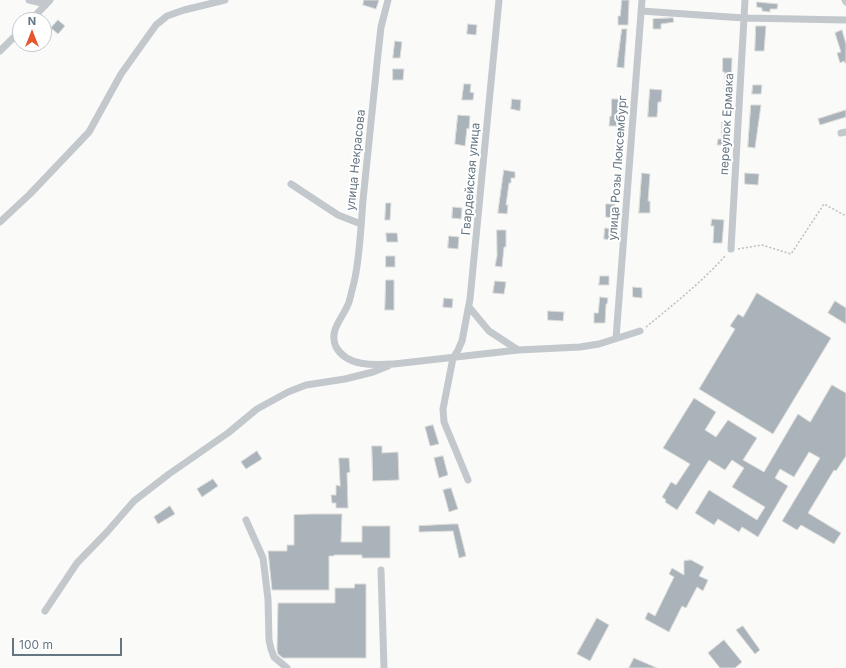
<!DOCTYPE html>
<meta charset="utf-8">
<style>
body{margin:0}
#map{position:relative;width:846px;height:668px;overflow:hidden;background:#fafaf8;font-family:Inter,sans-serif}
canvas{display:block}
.north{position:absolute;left:12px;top:12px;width:40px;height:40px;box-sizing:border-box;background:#fff;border:1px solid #c1c8cd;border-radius:50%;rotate:0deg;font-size:11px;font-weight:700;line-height:16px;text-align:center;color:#657683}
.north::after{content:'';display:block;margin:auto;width:14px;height:18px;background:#e4572e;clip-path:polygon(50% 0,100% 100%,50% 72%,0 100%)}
.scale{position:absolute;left:12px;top:638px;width:110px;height:18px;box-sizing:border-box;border:2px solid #657683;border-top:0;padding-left:5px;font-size:12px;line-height:14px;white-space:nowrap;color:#657683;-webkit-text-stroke:3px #fff;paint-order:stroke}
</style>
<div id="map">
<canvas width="846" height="668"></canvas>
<div class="north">N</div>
<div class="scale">100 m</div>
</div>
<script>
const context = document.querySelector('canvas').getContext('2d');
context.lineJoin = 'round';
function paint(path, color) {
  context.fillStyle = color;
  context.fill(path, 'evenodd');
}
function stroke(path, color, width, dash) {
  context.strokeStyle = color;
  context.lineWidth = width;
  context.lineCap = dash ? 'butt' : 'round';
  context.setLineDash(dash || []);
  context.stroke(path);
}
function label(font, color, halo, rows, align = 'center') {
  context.font = font + ' Inter,sans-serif';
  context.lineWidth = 4;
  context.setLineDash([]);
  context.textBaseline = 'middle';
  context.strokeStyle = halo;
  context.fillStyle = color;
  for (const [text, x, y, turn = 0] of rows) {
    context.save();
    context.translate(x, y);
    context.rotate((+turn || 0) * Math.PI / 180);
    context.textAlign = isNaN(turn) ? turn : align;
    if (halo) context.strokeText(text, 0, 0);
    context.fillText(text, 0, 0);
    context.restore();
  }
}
const building = new Path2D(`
 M364,0H379L376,9L363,5Z
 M622,0H629L628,25H618V16H620Z
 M757,2L778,4L777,9H770V12L762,11V8L757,7Z
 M673,18L674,22L661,24V29H653V19Z
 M58,20L65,26L58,34L51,28Z
 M468,24L477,25L476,35L467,34Z
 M756,26H766L764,51H755Z
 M622,29H627L624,68L617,67Z
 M842,30L846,44V63H845L844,61L840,63L837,53L841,52L835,33Z
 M395,41L402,42L400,58H393Z
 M723,58H732L731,90H724L725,72H723Z
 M393,69H404L403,80H393Z
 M464,84H471L470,92L474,93L473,100H462Z
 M753,85H762L761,94H752Z
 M650,89L662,90L661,102H658L657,117H648Z
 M512,99L521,100L520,111L511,109Z
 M612,99H622L620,126H609L610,116H611Z
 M751,105H761L755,148L748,147Z
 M846,110V117L820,125L818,119Z
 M458,115L470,116L469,129L467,128L465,146L455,144Z
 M722,122L729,123L727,145H717L718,139H721Z
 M504,170L515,172V178H511V183H509L506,205H508L507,214L498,213Z
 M642,173L650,174L648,201H650V213H639Z
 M745,173L759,174L758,185L745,184Z
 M386,203H391L390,220H385Z
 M606,204H615L613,218L606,217Z
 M453,207L462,208L461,219L452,218Z
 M712,219L724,220L722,243H713L714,226H711Z
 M605,228L613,229L612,240L604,239Z
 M497,230H506V247H504L502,267L495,266L497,256Z
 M386,233H397L398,242H387Z
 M449,236L459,237L458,249L448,248Z
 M386,256H395V267H386Z
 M600,276H609V285H599Z
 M386,280H394V310H385Z
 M495,281L506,282L504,294L493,293Z
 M633,287L642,288V298L633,297Z
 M757,293L831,338L773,434L699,389L735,329L730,326L738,314L743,317Z
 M600,297L608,298L607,304H606L605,323H594V313H598Z
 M444,298L453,299L452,308L443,307Z
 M835,301L846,308V324L828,313Z
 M548,311L564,312L563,321L548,320Z
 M832,385L846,393V456L836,471L834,470L808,513L841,533L834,544L801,525L797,530L782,521L820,458L809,452L794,477L780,469L775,478L788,486L758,537L742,527L739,532L718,519L714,525L695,513L709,490L757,520L765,507L732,487L744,468L732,460L725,470L709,460L677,510L665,502L666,500L662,497L671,482L676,485L690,464L663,448L694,398L716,412L705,430L716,437L728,420L757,438L743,460L764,472L798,414L810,422Z
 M433,425L439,444L430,446L425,427Z
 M372,446H382V453L398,452L399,480L373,481Z
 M257,451L262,459L246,469L241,462Z
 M443,456L448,475L439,478L434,458Z
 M339,458H349L350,472L347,473L348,508H336V503H332L331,495H336V485L340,486Z
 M213,479L218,486L202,497L197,489Z
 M451,488L458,509L449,512L443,490Z
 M170,506L175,514L158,524L154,517Z
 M312,514H342L341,542H362V526H390V558H362V555H334V556H329V590H272L268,551H287V545H294V515Z
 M452,524H458L466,556L459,558L453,531L419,532V526Z
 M691,560L704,567L699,576L708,580L703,591L697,587L686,608L682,606L669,632L645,619L648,612L655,616L674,577L669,574L672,568L684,575V561Z
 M355,584H366V658H283L278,654L277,650L278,603H335V588H354Z
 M597,618L609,625L590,661L577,654Z
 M743,626L760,650L755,654L736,630Z
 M724,640L742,662L735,668H720L708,653Z
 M634,658L657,668H629Z`);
paint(building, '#aab3b9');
stroke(building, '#dcdcda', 1);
stroke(new Path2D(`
 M738,249L762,245L791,254L824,204L846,216
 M646,327C674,304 702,282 726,255`), '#bbbfc2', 1.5, [2, 2]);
stroke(new Path2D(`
 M29,0L46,4
 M388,0L381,27L378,54C373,103 368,151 363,200C361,226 360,253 355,278C353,286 351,295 349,302C344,317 328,330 336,347C347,367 375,365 394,364L518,350L580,347L599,344L640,331
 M845,0L846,2
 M641,11L744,18L846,20
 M31,20L50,0
 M0,51L20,31
 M841,133L846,132
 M291,184L338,215L361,224
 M0,222L30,194L89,132L121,74L156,25L167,16L184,10L225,0
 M731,249L745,0
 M469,307L489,331L518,350
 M616,338L642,0
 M468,480L444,422L443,409L453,358L458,350L462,341L470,299L499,0
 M246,520L263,558L268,599L269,640L271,649L274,657L287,668
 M381,570L384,668
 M45,611L77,563L107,532L134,501L169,474L228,433L257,409L288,392L306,385L345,379L373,372L388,366`), '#c3c8cc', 7);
label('12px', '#657683', '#fff', [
 ["переулок Ермака",727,124,-87],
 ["улица Некрасова",356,160,-84],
 ["улица Розы Люксембург",618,168,-86],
 ["Гвардейская улица",471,179,-85]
]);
</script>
